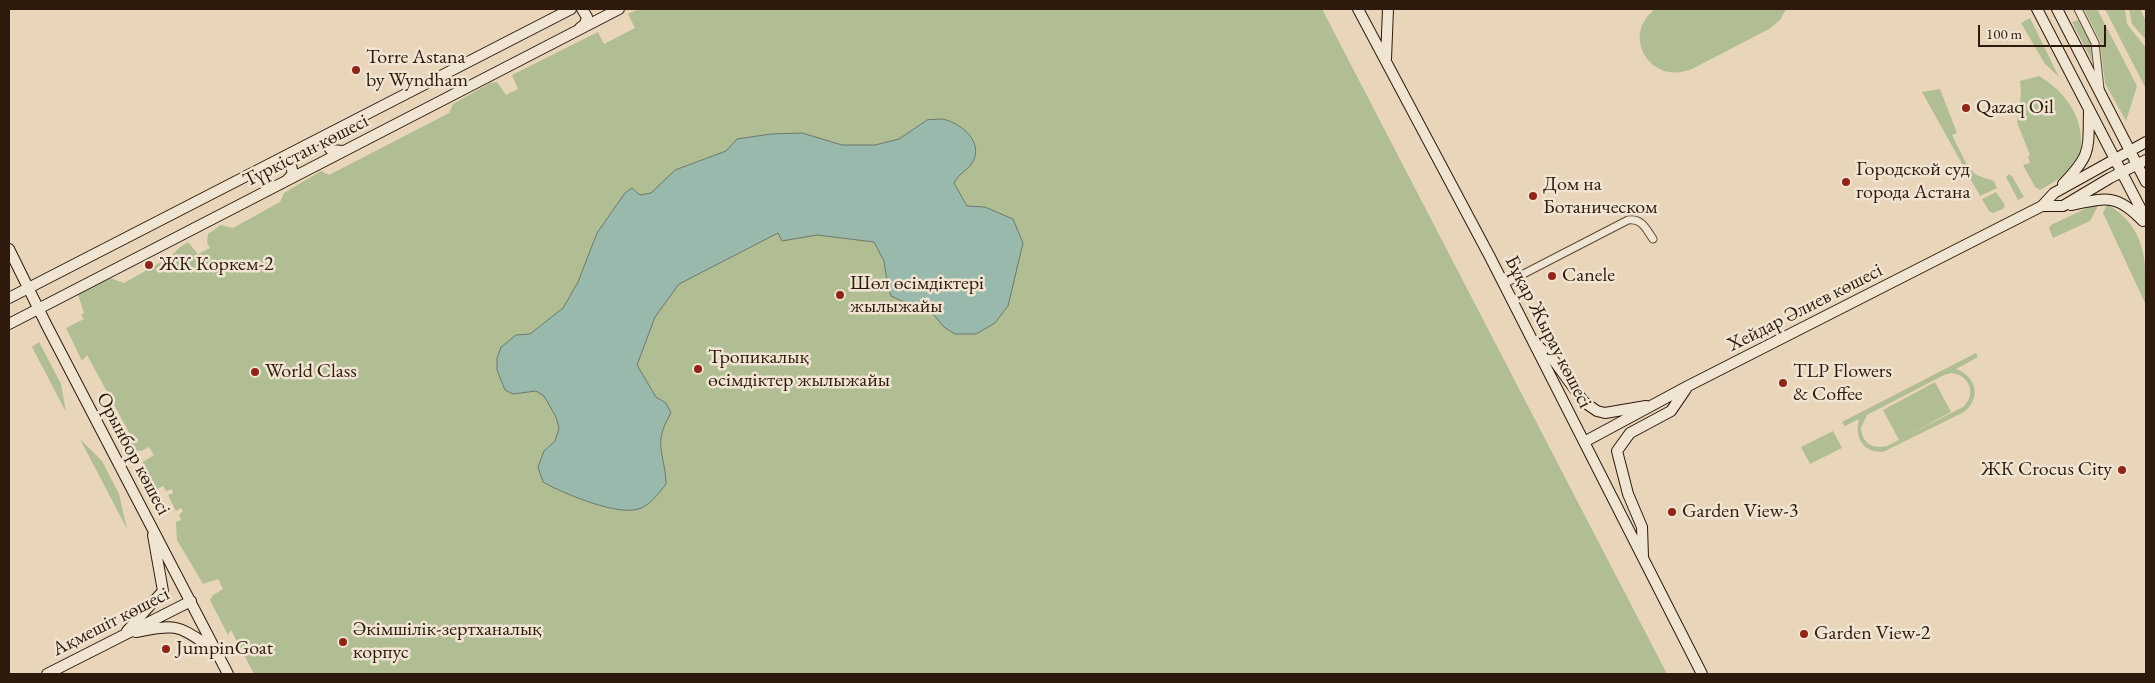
<!DOCTYPE html>
<meta charset="utf-8">
<style>
body{margin:0}
#map{position:relative;width:2155px;height:683px;overflow:hidden;background:#e8d5ba;font-family:"EB Garamond",serif}
canvas{display:block}
.frame{position:absolute;inset:0;border:10px solid #2d1a0d;pointer-events:none}
.scale{position:absolute;left:1978px;top:25px;width:128px;height:22px;box-sizing:border-box;border:2px solid #2d1a0d;border-top:0;padding-left:6px;font-size:15px;line-height:18px;white-space:nowrap;color:#2d1a0d;-webkit-text-stroke:4px #f0e4d2;paint-order:stroke}
</style>
<div id="map">
<canvas width="2155" height="683"></canvas>
<div class="frame"></div>
<div class="scale">100 m</div>
</div>
<script>
const context = document.querySelector('canvas').getContext('2d');
context.lineJoin = 'round';
function paint(path, color) {
  context.fillStyle = color;
  context.fill(path, 'evenodd');
}
function stroke(path, color, width, dash) {
  context.strokeStyle = color;
  context.lineWidth = width;
  context.lineCap = dash ? 'butt' : 'round';
  context.setLineDash(dash || []);
  context.stroke(path);
}
function label(font, color, halo, rows, align = 'center') {
  context.font = font + ' "EB Garamond",serif';
  context.lineWidth = 5;
  context.setLineDash([]);
  context.textBaseline = 'middle';
  context.strokeStyle = halo;
  context.fillStyle = color;
  for (const [text, x, y, turn = 0] of rows) {
    context.save();
    context.translate(x, y);
    context.rotate((+turn || 0) * Math.PI / 180);
    context.textAlign = isNaN(turn) ? turn : align;
    if (halo) context.strokeText(text, 0, 0);
    context.fillText(text, 0, 0);
    context.restore();
  }
}
paint(new Path2D(`
 M639,9H1322L1667,674H254L231,630L228,635L210,600L213,595L223,589L218,579L203,584L177,540L176,522L181,520L179,515L183,511L181,508L176,511L168,495L173,493L172,489L166,491L163,486L154,491L143,471V462L154,455L149,447L141,451L132,450L127,444L131,436L87,355L82,361L66,328L84,319L81,315L84,313L78,294L110,278L124,283L170,257L179,248L188,242L198,254L210,248L207,242L208,234L221,225L233,228L280,202L284,193L321,171L329,175L449,113L453,104L490,83L497,82L506,95L518,89L512,75L598,32L604,44L635,28L628,14Z
 M1655,9H1786L1780,20L1769,29L1692,69C1651,86 1620,36 1655,9Z
 M2084,9H2097L2137,86L2126,121L2105,83L2100,41Z
 M2105,9H2125L2127,24L2146,48V89Z
 M2129,9H2140L2146,21V40L2132,24Z
 M2030,18L2059,77L2045,64L2021,23Z
 M2078,20L2090,42L2092,61L2072,22Z
 M2039,76C2063,90 2082,114 2081,143C2081,147 2081,154 2079,158C2070,174 2055,181 2040,190L2035,187L2023,165L2030,163L2028,156L2030,155L2017,122L2021,94L2020,81Z
 M1940,89L1957,133L1952,135L1968,167L1976,175L1994,181L1997,188L1980,196L1922,92Z
 M2009,174L2012,176L2024,197L2018,200L2006,177Z
 M1996,192L2005,205L2003,209L1993,213L1989,211L1982,199Z
 M2099,204L2090,221L2053,238L2049,228L2051,225L2091,206Z
 M2107,204C2148,228 2146,264 2146,305L2103,213Z
 M39,342L61,384L66,412L32,347Z
 M1976,353L1978,357L1956,369C1976,376 1982,398 1964,412L1883,452C1863,453 1854,437 1859,419L1845,426L1842,422ZM1951,373C1970,375 1977,394 1963,407L1887,446C1873,450 1862,443 1861,428L1867,415L1944,375Z
 M1935,382L1951,412L1899,440L1883,410Z
 M1833,431L1842,448L1810,464L1801,447Z
 M80,439L102,461L119,494L127,529Z`), '#b1be94');
const water = new Path2D(`
 M942,119C961,122 985,143 972,163C967,171 960,172 954,183L967,206L985,207L1013,219L1023,243L1008,306L995,323L976,334H955L944,327L933,314L919,305L902,301L891,296L888,288L884,261L874,242L817,235L782,241L778,233L679,284L655,317L637,365L656,397L666,403L671,413C652,445 665,452 666,484C659,493 651,504 641,508C621,518 562,493 543,482L538,467L544,451L555,441L559,428L556,417L544,396L536,391L513,394L505,390L497,370V358L501,347L516,335L530,334L563,308L578,282L597,233L625,193L632,188L640,195L651,193L675,170L726,151L737,139L771,134L802,133L842,145H875L899,139L927,120Z`);
paint(water, '#98b9ab');
stroke(water, '#6d796c', 1);
const street = new Path2D(`
 M2078,9L2095,43L2100,89
 M1504,284L1628,220C1642,218 1646,229 1653,239`);
const secondary = new Path2D(`
 M1358,9L1490,257L1702,674
 M2037,9L2146,219
 M2057,9L2146,182
 M580,28L585,24L587,17L582,9
 M1386,59L1388,9
 M332,132L326,139L327,145L331,150L343,151
 M274,162C285,161 294,162 292,175L288,179
 M2063,184C2092,154 2088,150 2089,110
 M2071,205C2106,198 2116,193 2143,221
 M2042,206H2063L2110,178L2146,160
 M9,249L47,326L228,674
 M9,298L571,9
 M9,324L619,9
 M1538,346L1552,358L1584,402L1597,411L1605,413L1646,406
 M1584,442L1688,386L2042,206L2054,193L2146,142
 M1643,557L1642,527L1628,494L1617,451L1630,433L1671,411L1686,389
 M127,631L163,591L153,535
 M136,632C180,623 178,626 215,650
 M47,674L191,601`);
stroke(street, '#5c4938', 9);
stroke(secondary, '#2d1a0d', 12);
stroke(street, '#f0e4d2', 7);
stroke(secondary, '#f0e4d2', 10);
for (const [x, y, r, color] of [
 [356,70,5,"#8f2418"],
 [1966,108,5,"#8f2418"],
 [1846,182,5,"#8f2418"],
 [1533,196,5,"#8f2418"],
 [149,265,5,"#8f2418"],
 [1552,276,5,"#8f2418"],
 [840,295,5,"#8f2418"],
 [698,369,5,"#8f2418"],
 [255,372,5,"#8f2418"],
 [1783,383,5,"#8f2418"],
 [2122,470,5,"#8f2418"],
 [1672,512,5,"#8f2418"],
 [1804,634,5,"#8f2418"],
 [343,642,5,"#8f2418"],
 [166,649,5,"#8f2418"]
]) {
  const dot = new Path2D();
  dot.arc(x, y, r, 0, 2 * Math.PI);
  context.fillStyle = color;
  context.fill(dot);
  stroke(dot, '#f0e4d2', 2);
}
label('20px', '#2d1a0d', '#f0e4d2', [
 ["Torre Astana",366,58],
 ["by Wyndham",366,81],
 ["Qazaq Oil",1976,108],
 ["Городской суд",1856,170],
 ["города Астана",1856,193],
 ["Дом на",1543,185],
 ["Ботаническом",1543,208],
 ["ЖК Коркем-2",159,265],
 ["Canele",1562,276],
 ["Шөл өсімдіктері",850,284],
 ["жылыжайы",850,307],
 ["Тропикалық",708,358],
 ["өсімдіктер жылыжайы",708,381],
 ["World Class",265,372],
 ["TLP Flowers",1793,372],
 ["& Coffee",1793,395],
 ["ЖК Crocus City",2112,470,"right"],
 ["Garden View-3",1682,512],
 ["Әкімшілік-зертханалық",353,630],
 ["корпус",353,653],
 ["Garden View-2",1814,634],
 ["JumpinGoat",176,649]
], 'left');
label('20px', '#2d1a0d', '#f0e4d2', [
 ["Түркістан көшесі",306,151,-27],
 ["Хейдар Әлиев көшесі",1805,308,-27],
 ["Бұқар Жырау көшесі",1548,332,63],
 ["Орынбор көшесі",133,454,62],
 ["Ақмешіт көшесі",111,622,-27]
]);
</script>
